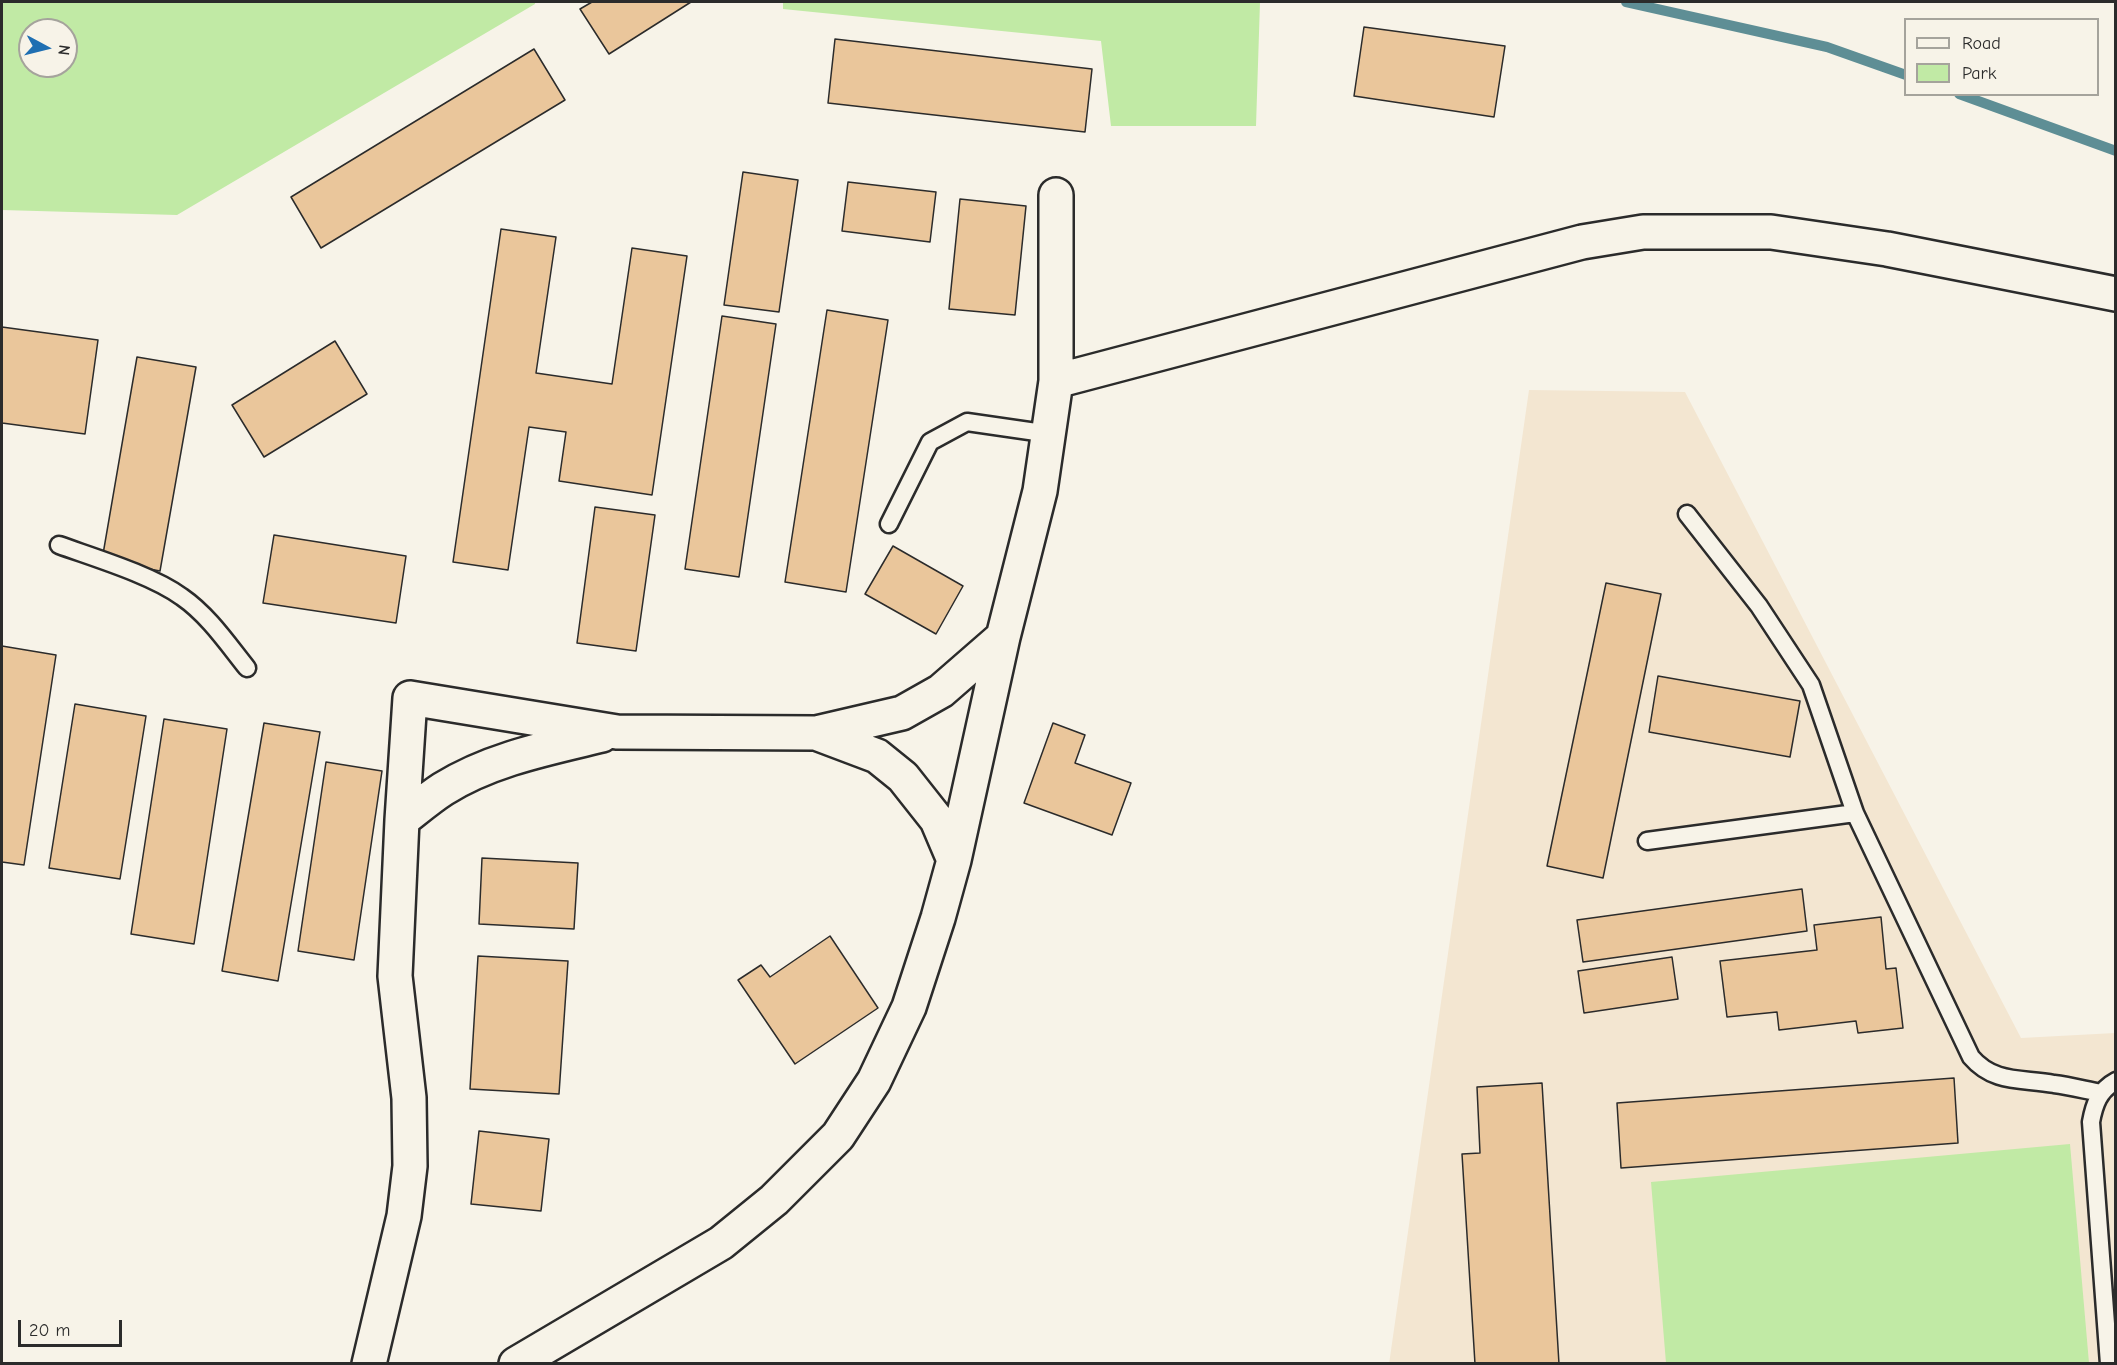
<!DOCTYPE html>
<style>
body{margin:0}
#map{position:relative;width:2117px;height:1365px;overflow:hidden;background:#f7f3e8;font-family:"Comic Neue",sans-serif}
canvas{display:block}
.frame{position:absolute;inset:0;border:3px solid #2b2b2b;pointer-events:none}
.legend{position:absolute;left:1904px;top:18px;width:195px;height:78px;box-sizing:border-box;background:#f7f3e8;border:2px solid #a5a39c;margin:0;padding:8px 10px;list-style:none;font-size:18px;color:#2b2b2b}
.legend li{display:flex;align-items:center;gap:12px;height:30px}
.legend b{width:30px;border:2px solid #a5a39c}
.north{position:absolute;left:18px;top:18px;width:60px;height:60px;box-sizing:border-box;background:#f7f3e8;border:2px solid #a5a39c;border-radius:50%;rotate:97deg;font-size:16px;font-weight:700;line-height:24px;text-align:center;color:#2b2b2b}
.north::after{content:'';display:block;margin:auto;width:21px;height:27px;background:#1f6fb2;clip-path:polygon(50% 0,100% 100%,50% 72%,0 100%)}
.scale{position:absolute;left:18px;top:1320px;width:104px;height:27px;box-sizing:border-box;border:3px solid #2b2b2b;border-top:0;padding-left:8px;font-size:18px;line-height:21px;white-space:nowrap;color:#2b2b2b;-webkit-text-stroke:4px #f7f3e8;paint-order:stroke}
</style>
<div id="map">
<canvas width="2117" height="1365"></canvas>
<div class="frame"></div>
<ul class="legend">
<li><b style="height:8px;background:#f7f3e8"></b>Road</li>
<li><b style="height:16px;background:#c1eaa5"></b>Park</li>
</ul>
<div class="north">N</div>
<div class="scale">20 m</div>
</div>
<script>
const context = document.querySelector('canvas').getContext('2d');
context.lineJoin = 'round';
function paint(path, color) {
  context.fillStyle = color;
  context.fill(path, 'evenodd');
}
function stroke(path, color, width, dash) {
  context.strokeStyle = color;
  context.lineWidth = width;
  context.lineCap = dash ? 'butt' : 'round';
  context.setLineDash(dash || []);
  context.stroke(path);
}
paint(new Path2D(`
 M1529,390L1685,392L2021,1038L2115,1033V1363L1389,1364Z`), '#f3e6d1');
paint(new Path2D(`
 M2,2H535V4L177,215L2,210ZM30,30H66V66H30Z
 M783,2H1260L1256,126H1111L1101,41L783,9Z
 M2070,1144L2089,1363H1666L1651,1182Z`), '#c1eaa5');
stroke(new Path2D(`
 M1626,2L1827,47L1906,75
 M1959,94L2116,151`), '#5e8e95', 10);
const building = new Path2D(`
 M592,2H691L609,54L580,9Z
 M1364,27L1505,46L1494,117L1354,96Z
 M835,39L1092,69L1085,132L828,103Z
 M534,49L565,100L321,248L291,197Z
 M743,172L798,180L779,312L724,305Z
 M848,182L936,192L930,242L842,231Z
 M960,199L1026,206L1015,315L949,309Z
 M501,229L556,237L536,373L612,384L632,248L687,256L652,495L559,481L566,432L529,427L508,570L453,562Z
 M827,310L888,320L846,592L785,582Z
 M722,316L776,324L739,577L685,569Z
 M2,327L98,340L85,434L2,423Z
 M335,341L367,394L264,457L232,405Z
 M137,357L196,367L160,571L102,560Z
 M595,507L655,515L636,651L577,643Z
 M274,535L406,556L396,623L263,603Z
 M893,546L963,586L936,634L865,594Z
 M1606,583L1661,594L1603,878L1547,866Z
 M2,646L56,655L24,865L2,862Z
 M1658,676L1800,701L1790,757L1649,732Z
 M75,704L146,716L120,879L49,868Z
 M164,719L227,729L194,944L131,934Z
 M264,723L320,732L278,981L222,971Z
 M1053,723L1085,735L1075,763L1131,783L1112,835L1024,803Z
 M326,762L382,771L354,960L298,951Z
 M482,858L578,863L574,929L479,924Z
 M1802,889L1807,931L1583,962L1577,920Z
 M1881,917L1886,969L1896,968L1903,1028L1858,1033L1856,1021L1779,1030L1777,1012L1727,1017L1720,961L1817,950L1814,925Z
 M830,936L878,1008L795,1064L738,980L761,965L770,977Z
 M478,956L568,961L559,1094L470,1089Z
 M1672,957L1678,999L1584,1013L1578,971Z
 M1954,1078L1958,1143L1621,1168L1617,1103Z
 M1542,1083L1559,1364H1475L1462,1154L1480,1153L1477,1087Z
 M479,1131L549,1139L541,1211L471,1204Z`);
paint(building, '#eac69b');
stroke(building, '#2b2b2b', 1.5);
const service = new Path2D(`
 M1687,514L1759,606L1811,685L1855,813L1971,1057C1994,1084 2022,1078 2054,1084C2070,1086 2085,1090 2101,1093
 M889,524L930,442L967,422L1050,434
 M59,545C95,558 152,575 182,597C208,615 227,643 247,668
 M1647,841L1855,813
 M2109,1364L2091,1122C2094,1105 2099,1090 2116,1081`);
const minor = new Path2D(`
 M1056,381L1582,242L1643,232H1771L1887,249L2116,294
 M816,733L877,756L903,777L937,820L954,860
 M402,820C415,810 429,798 443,789C491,759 548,748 602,735
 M369,1364L404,1216L410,1166L409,1098L395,976L402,820L410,698L617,732L816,733L902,713L941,691L1003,637
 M516,1364L721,1243L774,1200L838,1136L874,1081L909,1007L938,918L954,860L1003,637L1040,491L1056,381V195`);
stroke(service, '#2b2b2b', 21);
stroke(minor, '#2b2b2b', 38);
stroke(service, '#f7f3e8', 16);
stroke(minor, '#f7f3e8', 33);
</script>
